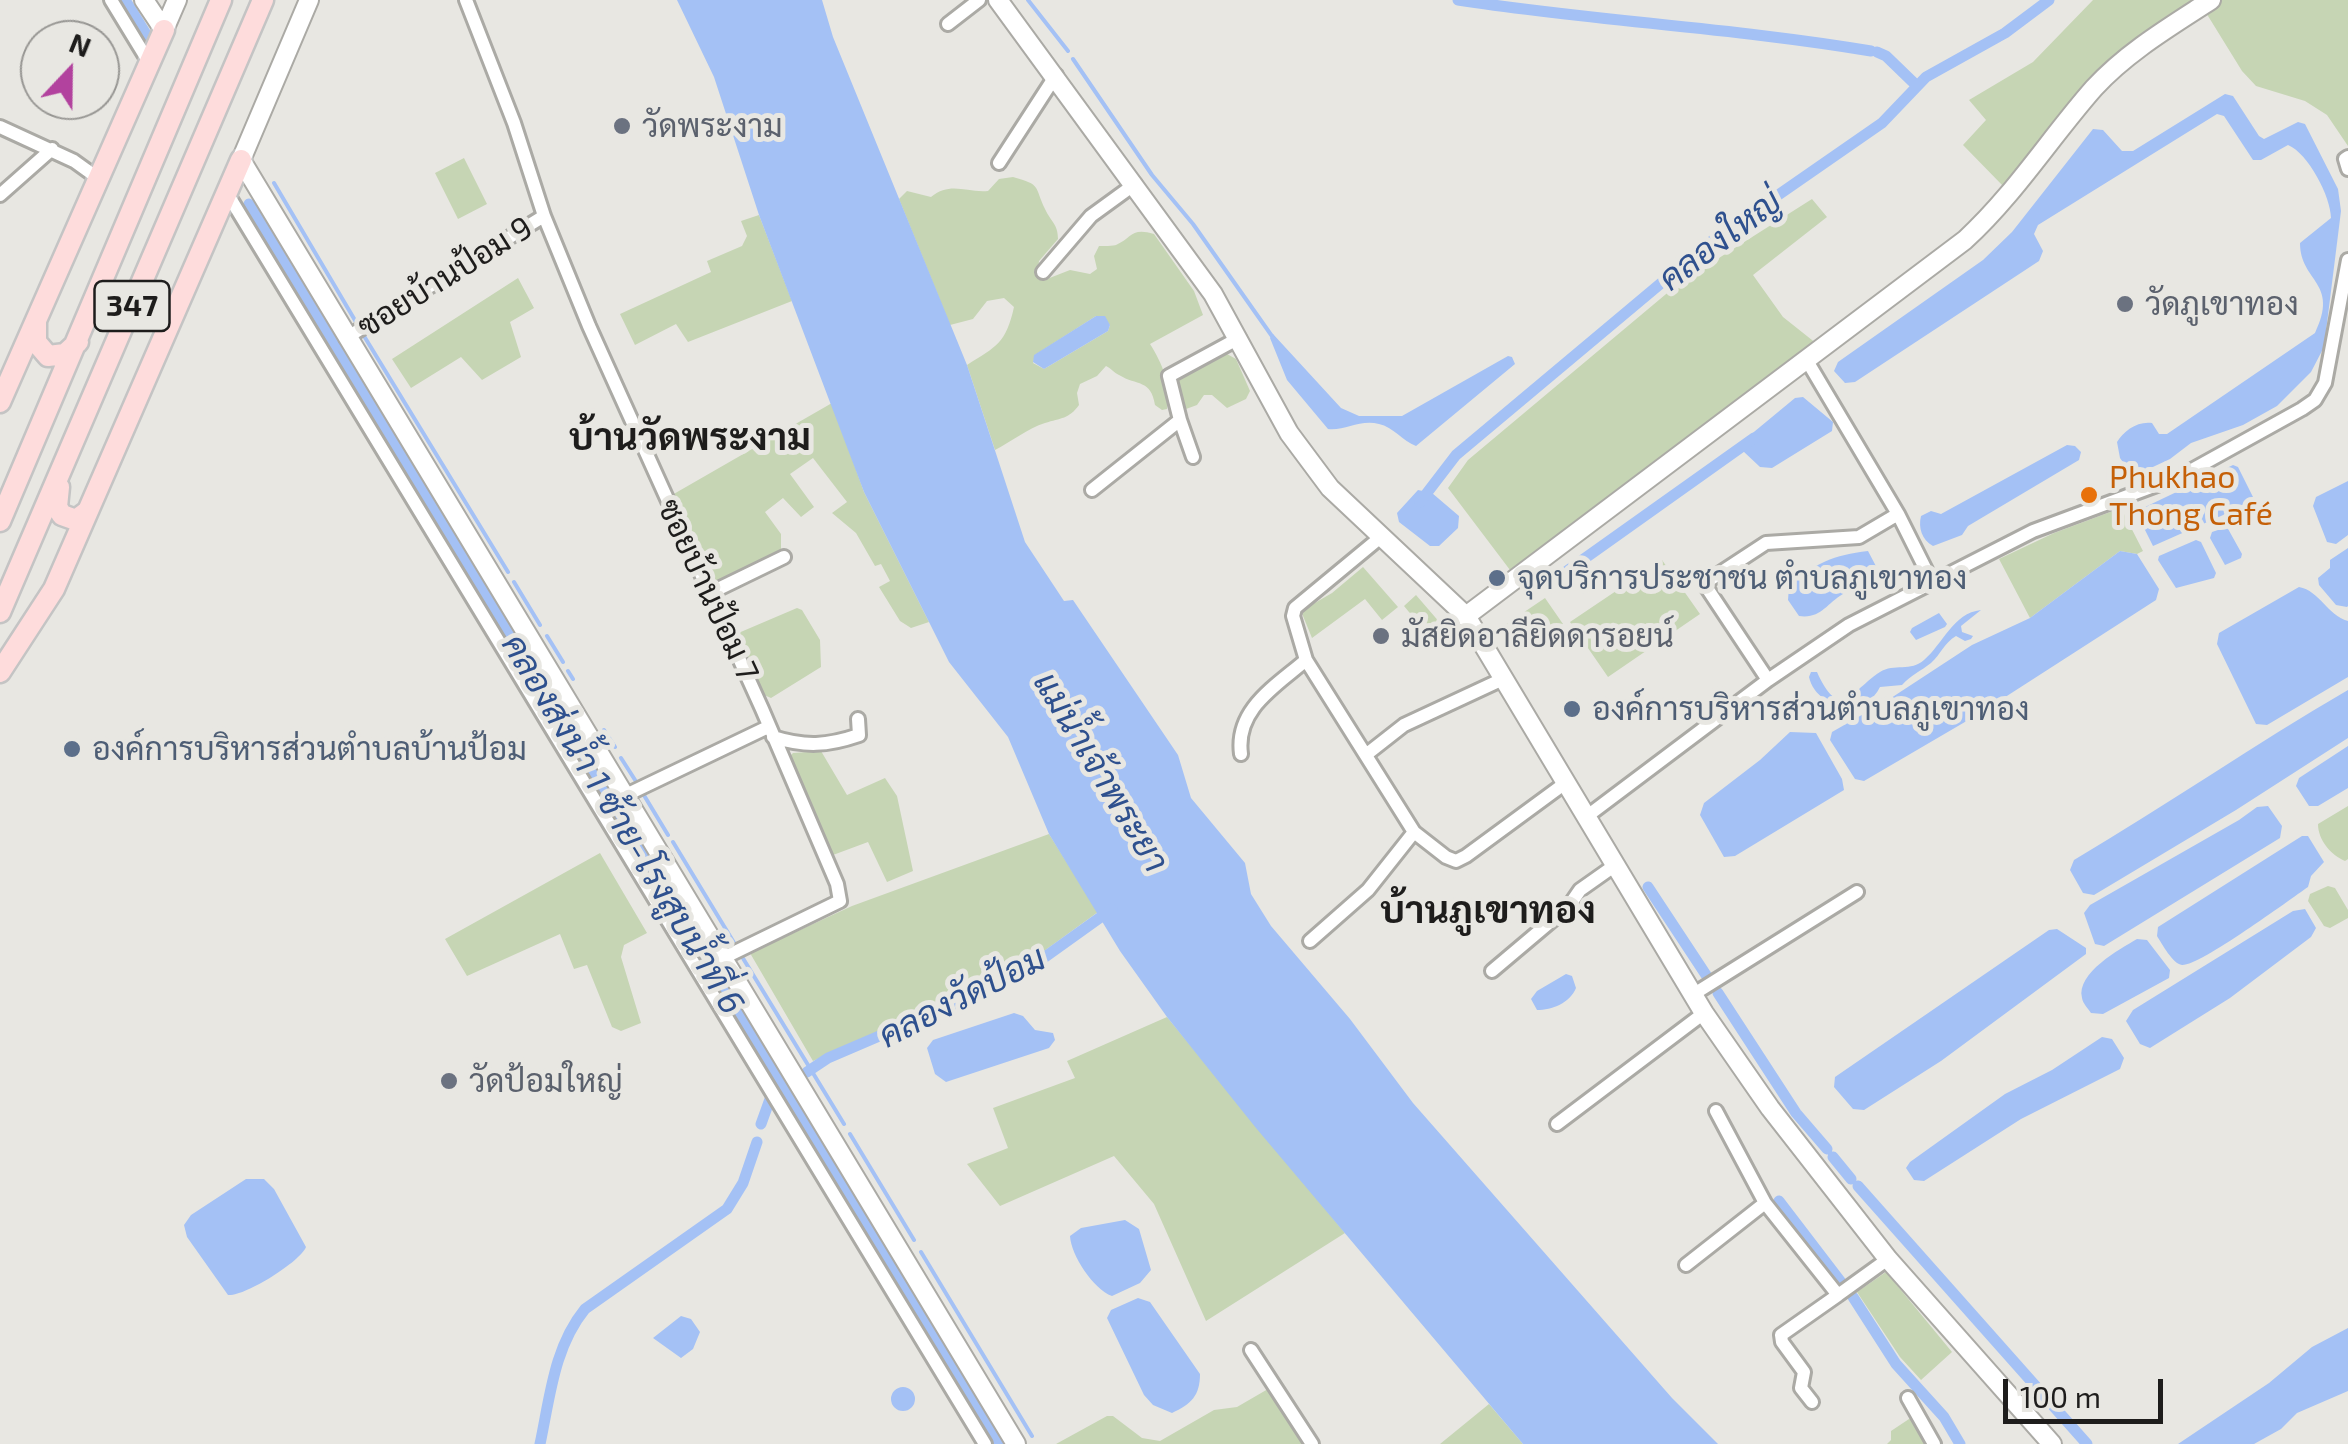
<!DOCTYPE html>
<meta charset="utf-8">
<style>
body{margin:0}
#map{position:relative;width:2348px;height:1444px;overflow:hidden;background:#e8e7e2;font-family:"Exo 2",sans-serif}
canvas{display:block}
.north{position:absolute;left:20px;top:20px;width:100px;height:100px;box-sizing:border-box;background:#e8e7e2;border:2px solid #979693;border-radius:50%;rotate:22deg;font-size:28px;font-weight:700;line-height:40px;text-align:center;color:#1e1d1c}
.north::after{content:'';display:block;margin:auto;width:35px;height:45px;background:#b2429e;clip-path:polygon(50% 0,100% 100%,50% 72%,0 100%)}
.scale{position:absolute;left:2003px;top:1379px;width:160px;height:45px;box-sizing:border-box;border:5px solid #1e1d1c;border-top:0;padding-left:12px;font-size:30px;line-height:35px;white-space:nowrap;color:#1e1d1c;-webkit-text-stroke:8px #e8e7e2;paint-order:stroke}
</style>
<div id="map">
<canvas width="2348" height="1444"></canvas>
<div class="north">N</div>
<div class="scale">100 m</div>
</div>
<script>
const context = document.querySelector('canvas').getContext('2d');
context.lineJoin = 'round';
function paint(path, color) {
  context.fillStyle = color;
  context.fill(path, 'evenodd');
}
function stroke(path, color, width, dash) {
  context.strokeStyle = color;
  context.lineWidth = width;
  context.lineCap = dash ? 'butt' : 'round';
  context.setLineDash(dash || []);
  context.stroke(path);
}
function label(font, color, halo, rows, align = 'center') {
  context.font = font + ' "Exo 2",Sarabun,sans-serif';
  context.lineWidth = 10;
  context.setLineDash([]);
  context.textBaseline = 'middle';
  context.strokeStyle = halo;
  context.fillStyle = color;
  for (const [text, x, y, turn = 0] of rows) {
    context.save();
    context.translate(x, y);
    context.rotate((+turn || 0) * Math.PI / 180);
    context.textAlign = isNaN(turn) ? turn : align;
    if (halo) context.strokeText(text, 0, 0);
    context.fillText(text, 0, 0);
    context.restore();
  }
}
paint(new Path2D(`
 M2093,0H2348V146L2327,115L2305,101L2256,86L2242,71L2200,3L2120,58L2004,187L1963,145L1986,120L1969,100L2033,62Z
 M464,158L487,204L458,219L435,173Z
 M1013,177C1042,185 1034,186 1045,209C1051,222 1058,224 1058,239L1039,261L1038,270L1047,279L1070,270L1090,274L1097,269L1094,256L1099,246C1101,246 1115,246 1116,245C1132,238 1131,227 1154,234L1194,291L1203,315L1150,344C1162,363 1172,386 1167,409L1162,410L1155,405C1151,379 1137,386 1119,375C1114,373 1111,368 1106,366L1097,376L1080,384L1077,393L1079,405C1069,419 1061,418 1045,423C1028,428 1011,442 995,450L967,365C997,346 1006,343 1014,307L1004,298L987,301L973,319L950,325L899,199L907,191L931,197C951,181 966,193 988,191L999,179ZM1096,316L1110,325L1108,331L1044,369L1033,363L1035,355Z
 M1812,199L1827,217L1753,275L1783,317L1817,344L1510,570L1448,488L1468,460L1678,284Z
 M759,215L792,301L688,342L676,324L635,345L620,314L711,272L707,261L742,246L747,236L741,221Z
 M518,278L534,308L510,322L521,357L482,380L461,357L411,388L392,359Z
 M1227,354L1236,359L1250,391L1246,399L1227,408L1212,395H1204L1197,405L1186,409L1181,403L1175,383L1183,372Z
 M832,403L864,492L929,622L911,628L900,621L879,587L890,581L881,564L875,566L856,533L832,513L847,502L813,458L790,474L814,507L801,517L783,498L765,512L781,534V552L714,585L672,495Z
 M2121,508L2143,551L2137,554L2120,551L2030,618L1999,559L2054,533Z
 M1662,560L1700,614L1608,677L1570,622Z
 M1363,567L1398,607L1382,620L1365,599L1312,638L1301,611L1332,593Z
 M1416,595L1441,624L1428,635L1404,606Z
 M1545,598L1563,624L1523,651L1505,625Z
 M797,608L802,610L820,640L821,667L771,698L764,695L736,634Z
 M821,751L847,795L885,778L897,796L913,871L887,882L868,842L833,855L790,756L793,753Z
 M2348,806V859L2345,861C2331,855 2318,840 2318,824Z
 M1049,834L1098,912L1015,972L813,1061L750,953L852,906Z
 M600,853L647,933L624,945L621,957L641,1023L621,1031L612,1027L587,965L574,969L560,934L467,976L445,939Z
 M2328,886L2335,888L2348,910V918L2330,928L2324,926L2308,901L2310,894Z
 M1167,1017L1345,1233L1206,1321L1154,1204L1114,1156L1000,1206L967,1164L1008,1148L993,1108L1075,1078L1067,1061Z
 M1886,1272L1952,1352L1921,1380L1900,1357L1857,1292Z
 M1268,1389L1304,1444H1056L1107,1416H1113L1142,1438L1160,1441L1214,1410L1237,1407Z
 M1489,1404L1523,1444H1440Z
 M1912,1417L1926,1444H1887L1891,1440V1431Z`), '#c6d5b4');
paint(new Path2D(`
 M677,0H822L833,37L967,365L1025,542L1064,601L1073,600L1178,755L1191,798L1245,863L1251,894L1271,926L1350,1019L1413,1103L1672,1398L1718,1444H1523L1256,1128L1167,1017L1120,951L1049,834L1008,737L949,662L864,492L759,215L714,77Z
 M2225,94L2233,96L2259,136L2264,139L2298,122L2305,124L2338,189L2341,211L2324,347L2311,372L2277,406L2243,425L2191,443L2170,459L2140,473L2129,471L2120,458L2117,442C2124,431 2137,421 2152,423L2159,434H2167L2315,333C2340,282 2300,282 2300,243L2331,218C2331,197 2308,153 2288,145L2261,160H2253L2224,116L2217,114L2038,225L2034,234L2043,251L2039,261L1855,382L1845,383L1834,371L1838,362L1983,260L2012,232L2093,129L2103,130L2122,151H2133Z
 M1096,316H1105L1110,325L1108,331L1044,369L1033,362L1034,355Z
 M1273,334L1341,408L1359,416H1402L1508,356L1512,357L1515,364L1416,446C1403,441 1393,427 1379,424C1360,419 1345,431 1328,429L1287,380L1270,338Z
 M1803,397L1833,422L1832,431L1772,468L1760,467L1743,451V441L1795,398Z
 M2067,445L2075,446L2081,452L2079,460L1968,526L1962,535L1933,546C1922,540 1918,528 1921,516L1931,511L1941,514Z
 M2233,465L2238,467L2256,503L2253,507L2230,512L2153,546L2139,518L2143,508Z
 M2348,481V535L2336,544L2327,542L2313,506L2316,497Z
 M1418,490L1432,493L1459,516L1458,528L1439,546H1430L1399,522L1397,513Z
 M2227,527L2242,554L2241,558L2225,565L2210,538L2212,532Z
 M2196,540L2201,542L2216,573L2214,578L2176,588L2158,560L2159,556Z
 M2348,548V606L2347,607L2336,605L2319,585L2318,578L2330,568V560Z
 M1868,551L1878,570C1866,581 1856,586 1843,594C1826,604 1821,619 1799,616L1788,600L1789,587C1814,563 1834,555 1868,551Z
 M2120,551L2137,554L2159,589L2156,600L1982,712L1864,781L1855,779L1830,740L1832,732L1888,700L1972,645L2030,618Z
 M2299,587C2320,591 2327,615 2348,621V677L2267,725L2256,724L2217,644L2219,633Z
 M1981,610L1961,626L1962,632L1973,636L1971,639L1965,641L1956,636C1944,643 1941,654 1931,663C1921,671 1911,675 1902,685L1880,687C1866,718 1816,709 1809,677L1811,672H1817C1840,723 1852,690 1880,672C1894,663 1911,672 1924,660C1943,644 1953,613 1981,610Z
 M1939,613L1947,624L1945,627L1916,640L1910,632L1912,628Z
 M2348,690V738L2236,810L2094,895L2083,893L2070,870L2074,860C2167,805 2255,744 2348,690Z
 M1790,732L1816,733L1842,779L1844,790L1735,856L1724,857L1700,815L1704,803L1760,760Z
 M2348,746V788L2318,806H2309L2296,786L2299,778Z
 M2268,806L2282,826L2280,838L2104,946L2095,944L2084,913L2090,905L2239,820L2257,807Z
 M2302,836H2308L2324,862L2311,876L2308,887C2289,900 2200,966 2182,965C2173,964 2162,944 2157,936L2158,927Z
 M2305,909L2316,928L2311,937L2230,998L2150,1048L2140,1044L2126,1021L2133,1010L2293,911Z
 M2057,929L2086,948V954L1941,1061L1864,1110L1853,1109L1834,1087L1835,1077L2049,930Z
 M2137,939L2147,940L2170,970L2169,978L2103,1014L2091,1013C2088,1008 2083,1004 2082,998C2076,973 2120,949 2137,939Z
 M1566,974L1572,976L1576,988C1570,1003 1552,1010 1537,1010L1531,999L1537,991Z
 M1014,1013L1023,1016L1035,1030L1053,1033L1055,1040L1049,1048L946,1082L935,1074L927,1048L933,1040Z
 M2102,1037L2112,1039L2124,1058L2120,1069L2021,1119L1924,1181L1914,1180L1906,1168L1910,1162L2005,1094L2052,1070Z
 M246,1179H264L274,1189L306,1247C300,1262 244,1297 228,1295L187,1237L184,1225L191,1215Z
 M1125,1220L1139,1229L1151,1270L1140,1283L1112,1296C1093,1289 1071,1255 1070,1236L1081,1228Z
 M1138,1298L1150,1302L1200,1374C1200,1396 1191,1404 1172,1413L1153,1405L1144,1395L1107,1318L1111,1310Z
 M681,1316L691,1319L700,1332L693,1349L681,1358L653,1338Z
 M2348,1328V1391L2297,1413L2281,1429L2254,1444H2178L2269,1383L2312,1347Z
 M891 1399a12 12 0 1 1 24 0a12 12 0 1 1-24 0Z`), '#a4c1f5');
stroke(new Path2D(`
 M1028,0L1068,51
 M1073,59L1152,175L1193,224L1274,339
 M274,183L356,322
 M364,336L508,572
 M514,582L540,625
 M547,636L563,662
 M568,671L573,679
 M604,730L615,747
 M621,758L637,783
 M642,792L668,835
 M673,842L736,946
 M741,955L844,1124
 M850,1134L914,1240
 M921,1252L1032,1436`), '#a4c1f5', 4);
stroke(new Path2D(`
 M125,0L149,39
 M1458,0C1595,21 1734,28 1871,51
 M1877,52L1886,56L1917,86
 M249,204L998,1444
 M1420,502L1456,455L1709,243L1882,123L1926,77L2005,33L2049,0
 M1567,571L1754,438
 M1648,887L1710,981
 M1718,993L1796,1113L1827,1149
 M807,1072L828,1058L1017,977L1112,909
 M761,1124L770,1099
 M1833,1157L1851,1179
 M1858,1186L2087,1444
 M1779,1201L1844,1286
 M1853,1297L1896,1364L1944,1417L1960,1444
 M540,1444C550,1397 554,1347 585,1309L727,1209L743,1183L757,1142`), '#a4c1f5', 11);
const street = new Path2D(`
 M111,0L150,64
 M466,0L514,123L544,216L589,326L762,709L837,884L840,901L723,958
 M948,24L979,0
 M0,127L74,161L99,179
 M2348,157L2345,159L2348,169
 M999,163L1056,75
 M227,193L985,1444
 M0,195L52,149
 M1043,272L1091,216L1135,184
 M346,338L544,216
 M1806,359L1898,514L1932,582
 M1180,420L1193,457
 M1092,490L1180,420L1169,376L1239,338
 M710,593L784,557
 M1306,660L1414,832L1446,857L1456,861L1466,856L1564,784
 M1768,680L1705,585L1708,581L1766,543L1859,537L1898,514
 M773,737C805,747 827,746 859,735L858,719
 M1241,754C1235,709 1276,686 1306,660L1293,616L1295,608L1382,536
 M1367,754L1404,725L1505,678
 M624,796L768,727
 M1586,817L1768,680L1849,625L2033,531L2181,476L2302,409L2315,400L2325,383L2348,260
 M1310,941L1368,890L1414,832
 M1492,971L1569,906L1580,890L1614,866
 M1694,994L1857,892
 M1716,1111L1765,1203L1838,1295L1888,1259
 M1557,1124L1704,1013
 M1686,1265L1765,1203
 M1251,1350L1312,1444
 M1908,1398L1934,1444
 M1812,1402L1801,1388L1804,1372L1782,1342L1781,1335L1838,1295`);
const secondary = new Path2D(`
 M144,0L164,30
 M309,0L241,160L1016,1444
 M998,0L1213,294L1289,433L1330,488L1466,616L1704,1013L1770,1108L1888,1259L2052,1444
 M164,30L177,0
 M1466,616L1965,240C2015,194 2050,138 2094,88C2127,52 2171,26 2211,0`);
const primary = new Path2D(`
 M36,321V342L48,356L65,354L78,342
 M0,402L164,30
 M59,487L57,507L62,515L76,520L88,511
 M0,521L221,0
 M0,612L263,0
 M0,672L54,589L241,160`);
stroke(street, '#abaaa5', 18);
stroke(secondary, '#abaaa5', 22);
stroke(primary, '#c4c4c4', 25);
stroke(street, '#fff', 12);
stroke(secondary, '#fff', 18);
stroke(primary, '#fedcdc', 20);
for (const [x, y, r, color] of [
 [622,126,10,"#6b7280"],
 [2125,304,10,"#6b7280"],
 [2089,495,10,"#e8710a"],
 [1497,578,10,"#5c6f8a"],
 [1381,636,10,"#6b7280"],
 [1572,709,10,"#5c6f8a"],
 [72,749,10,"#5c6f8a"],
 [449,1081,10,"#6b7280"]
]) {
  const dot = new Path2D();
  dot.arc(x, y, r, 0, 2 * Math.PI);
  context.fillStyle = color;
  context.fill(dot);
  stroke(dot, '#e8e7e2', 4);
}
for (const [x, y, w] of [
 [132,306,75]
]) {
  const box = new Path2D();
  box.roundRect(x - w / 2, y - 25, w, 50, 8);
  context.fillStyle = '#e8e7e2';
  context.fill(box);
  stroke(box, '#1e1d1c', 2.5);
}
label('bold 30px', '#1e1d1c', null, [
 ["347",132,306]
]);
label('32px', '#5b616d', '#e8e7e2', [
 ["วัดพระงาม",642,126],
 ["วัดภูเขาทอง",2145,304],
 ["มัสยิดอาลียิดดารอยน์",1401,636],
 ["วัดป้อมใหญ่",469,1081]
], 'left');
label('32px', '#1e1d1c', '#e8e7e2', [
 ["ซอยบ้านป้อม 9",445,277,-32],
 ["ซอยบ้านป้อม 7",708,590,65]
]);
label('32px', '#c56008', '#e8e7e2', [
 ["Phukhao",2109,477],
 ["Thong Café",2109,514]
], 'left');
label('32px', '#4e5e75', '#e8e7e2', [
 ["จุดบริการประชาชน ตำบลภูเขาทอง",1517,578],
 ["องค์การบริหารส่วนตำบลภูเขาทอง",1592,709],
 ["องค์การบริหารส่วนตำบลบ้านป้อม",92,749]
], 'left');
label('italic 35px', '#2e508e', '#e8e7e2', [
 ["คลองใหญ่",1720,240,-37],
 ["แม่น้ำเจ้าพระยา",1101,772,59],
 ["คลองส่งน้ำ 1 ซ้าย-โรงสูบน้ำที่ 6",623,824,59],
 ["คลองวัดป้อม",962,997,-27]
]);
label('bold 38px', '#1e1d1c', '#e8e7e2', [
 ["บ้านวัดพระงาม",690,437],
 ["บ้านภูเขาทอง",1488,910]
]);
</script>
